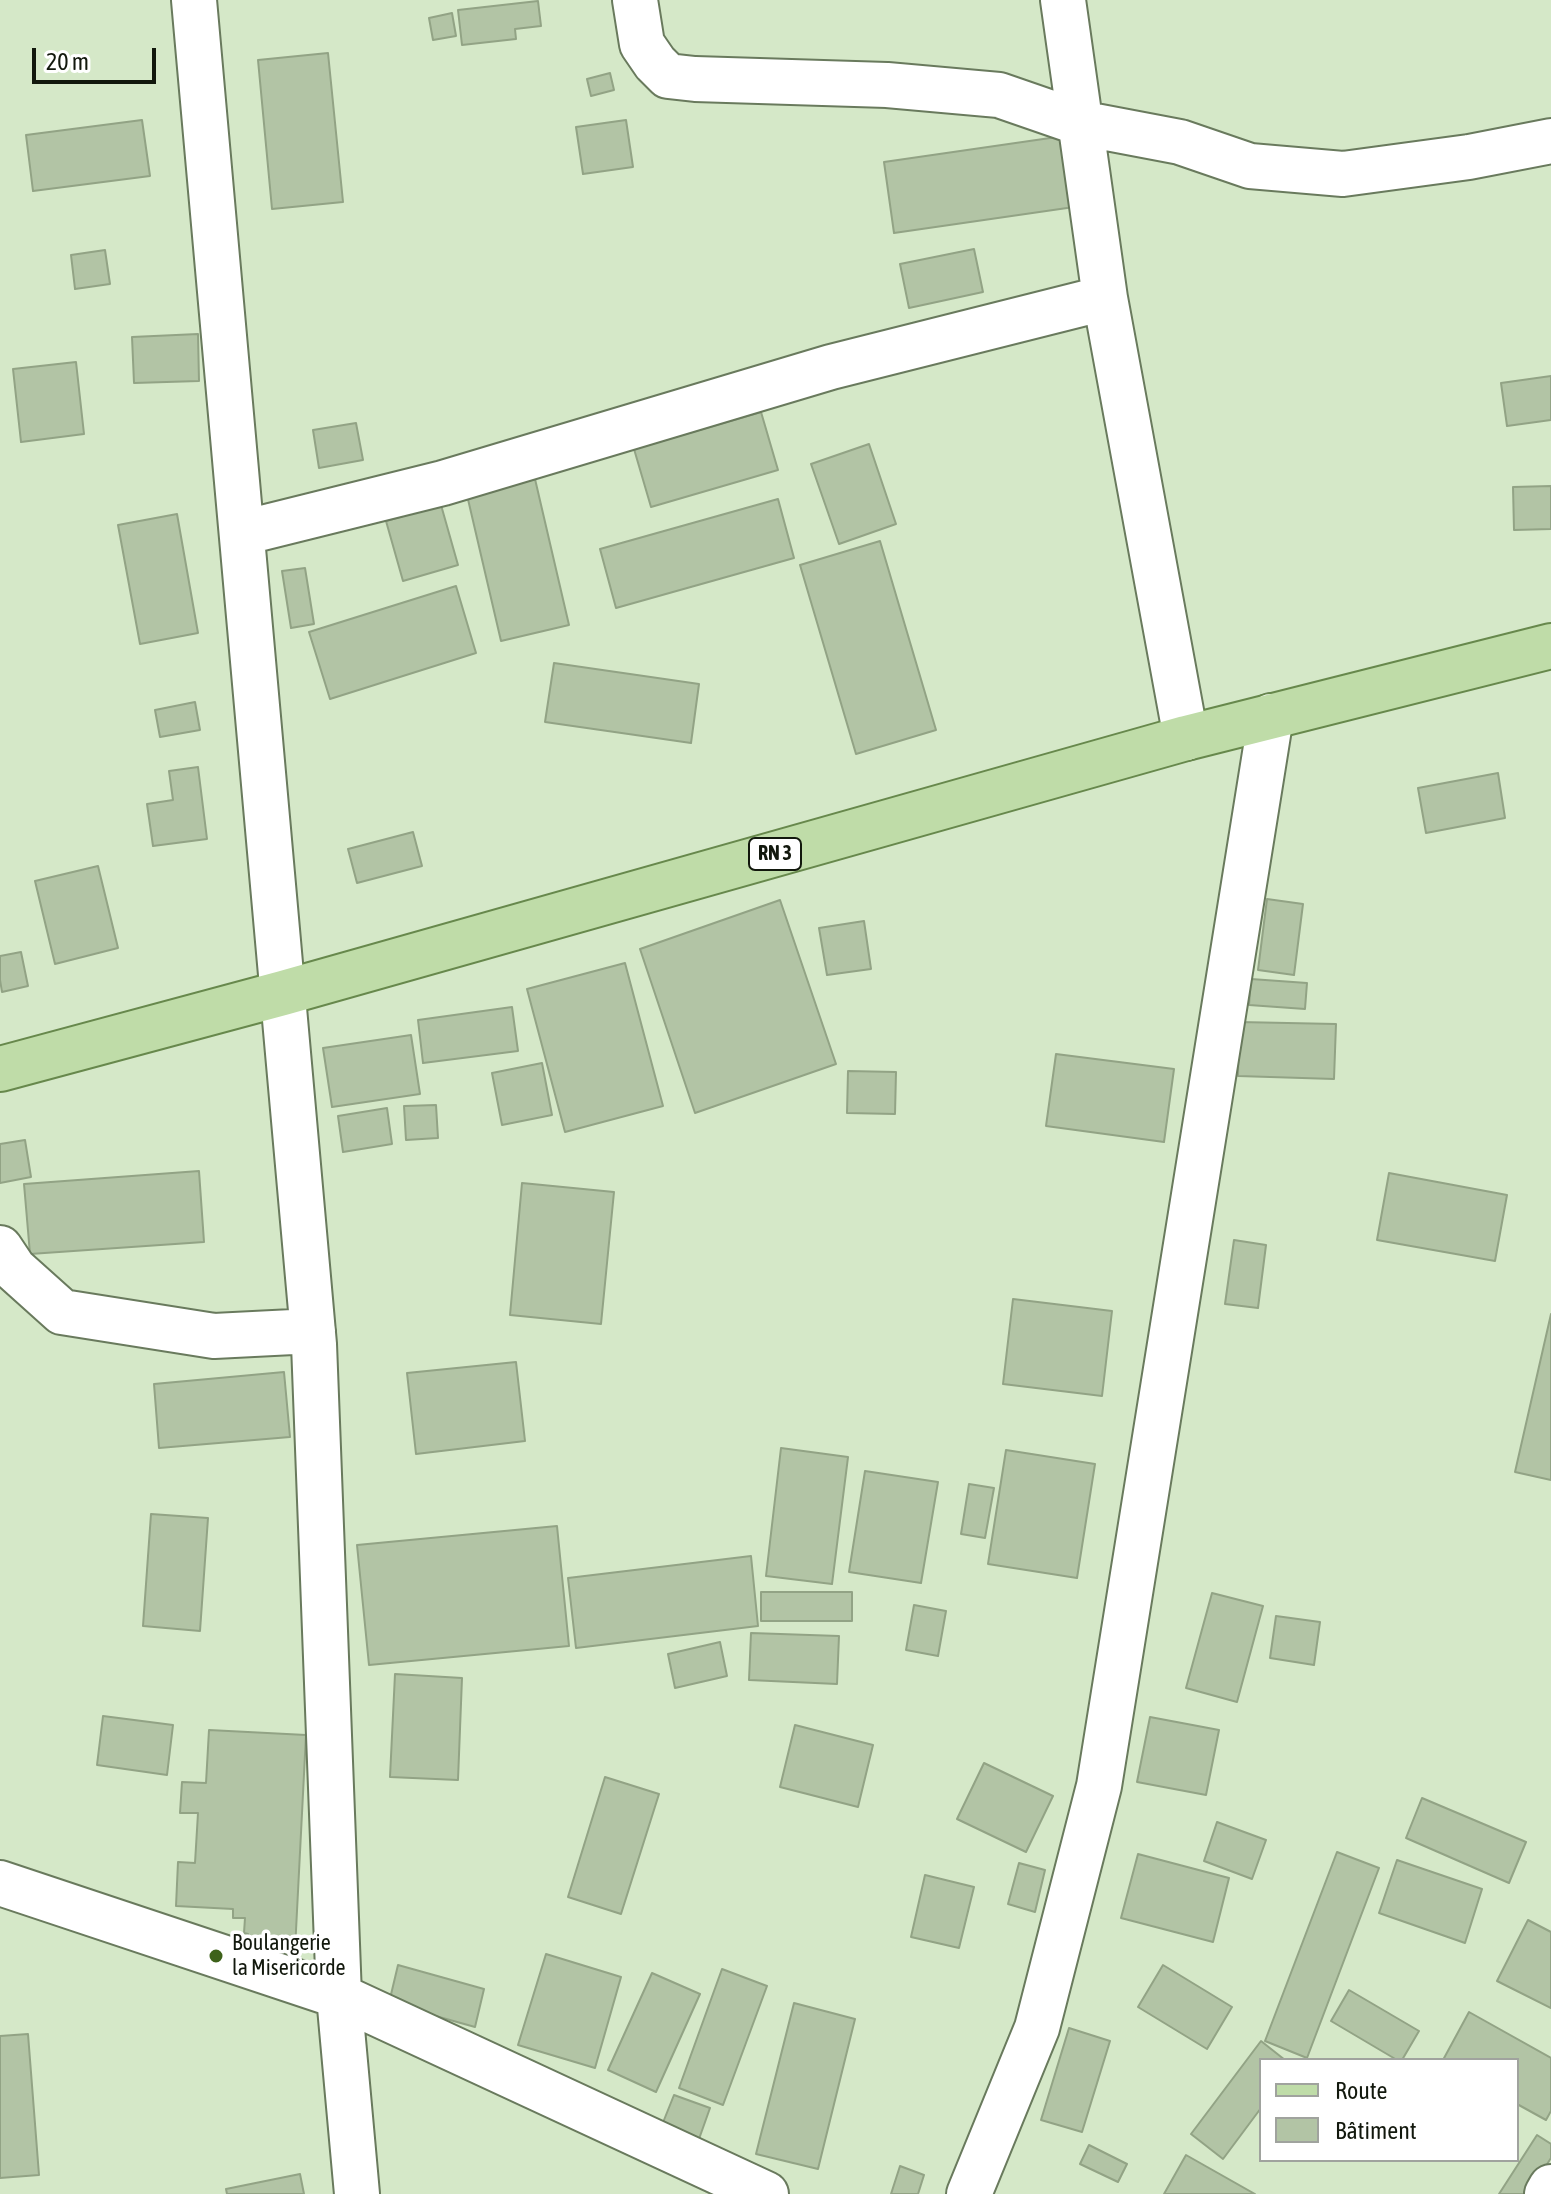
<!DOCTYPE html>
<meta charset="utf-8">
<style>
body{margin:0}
#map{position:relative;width:1551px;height:2194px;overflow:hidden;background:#d5e8c8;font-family:"Asap Condensed",sans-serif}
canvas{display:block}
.legend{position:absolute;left:1259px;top:2058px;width:260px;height:104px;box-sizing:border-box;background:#fff;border:2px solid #a0a39e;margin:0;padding:10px 14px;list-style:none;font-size:24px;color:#12180d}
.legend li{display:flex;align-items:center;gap:16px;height:40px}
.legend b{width:40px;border:2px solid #a0a39e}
.scale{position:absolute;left:32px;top:48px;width:124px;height:36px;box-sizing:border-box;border:4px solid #12180d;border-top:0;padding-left:10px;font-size:24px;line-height:28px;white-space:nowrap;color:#12180d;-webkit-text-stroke:6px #fff;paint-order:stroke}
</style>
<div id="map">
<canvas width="1551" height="2194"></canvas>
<ul class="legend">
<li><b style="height:10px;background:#bfdca8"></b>Route</li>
<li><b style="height:22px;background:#b2c4a5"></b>Bâtiment</li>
</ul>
<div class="scale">20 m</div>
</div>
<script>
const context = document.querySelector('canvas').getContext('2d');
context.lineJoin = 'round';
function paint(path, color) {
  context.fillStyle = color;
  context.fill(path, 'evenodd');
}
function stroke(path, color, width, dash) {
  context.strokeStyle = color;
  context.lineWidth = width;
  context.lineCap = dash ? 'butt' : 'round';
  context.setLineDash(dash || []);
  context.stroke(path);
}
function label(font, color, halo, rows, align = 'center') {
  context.font = font + ' "Asap Condensed",sans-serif';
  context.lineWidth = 7;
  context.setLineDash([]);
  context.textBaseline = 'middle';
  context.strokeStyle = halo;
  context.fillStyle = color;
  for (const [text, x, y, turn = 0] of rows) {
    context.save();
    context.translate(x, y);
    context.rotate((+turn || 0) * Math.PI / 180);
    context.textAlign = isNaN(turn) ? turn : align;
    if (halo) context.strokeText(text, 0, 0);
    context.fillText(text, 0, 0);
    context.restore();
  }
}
const building = new Path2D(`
 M538,1L541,26L515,29L516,39L462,45L458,10Z
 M452,13L456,36L433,40L429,18Z
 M328,53L343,202L272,209L258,60Z
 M610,73L614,90L591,96L587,79Z
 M142,120L150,176L33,191L26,135Z
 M626,120L633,167L583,174L576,127Z
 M1064,136L1074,207L894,233L884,162Z
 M974,249L983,292L909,308L900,264Z
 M105,250L110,284L75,289L71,255Z
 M198,334L199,381L134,383L132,337Z
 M76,362L84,434L21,442L13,369Z
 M1551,376V420L1507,426L1501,383Z
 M761,412L778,470L651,507L634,449Z
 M356,423L363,460L319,468L313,430Z
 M869,444L896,524L839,544L811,464Z
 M535,479L569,625L501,641L467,495Z
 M1551,486V529L1514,530L1513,487Z
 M778,499L794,558L616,608L600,549Z
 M441,505L458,565L403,581L386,521Z
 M177,514L198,633L140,644L118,525Z
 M880,541L936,730L856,754L800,565Z
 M305,568L314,624L291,628L282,571Z
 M456,586L476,653L330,699L309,632Z
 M554,663L699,684L691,743L545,722Z
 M195,702L200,730L160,737L155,710Z
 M198,767L207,839L153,846L147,804L173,800L169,771Z
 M1498,773L1505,818L1426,833L1418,788Z
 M413,832L422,866L357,883L348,849Z
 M98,866L118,948L55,964L35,881Z
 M1267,899L1303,904L1294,975L1258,970Z
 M780,900L836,1064L695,1113L640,949Z
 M864,921L871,969L827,975L819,928Z
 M21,952L28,986L2,992L0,980V956Z
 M625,963L663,1106L565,1132L527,989Z
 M1251,979L1307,983L1305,1009L1249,1005Z
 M512,1007L518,1051L423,1063L418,1020Z
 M1239,1022L1336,1024L1334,1079L1238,1076Z
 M411,1035L420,1094L332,1107L323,1048Z
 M1056,1054L1174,1069L1164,1142L1046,1126Z
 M542,1063L552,1115L502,1125L492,1073Z
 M848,1071L896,1072L895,1114L847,1113Z
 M436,1105L438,1138L406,1140L404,1106Z
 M387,1108L392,1144L343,1152L338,1116Z
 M25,1140L31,1177L0,1183V1144Z
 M199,1171L204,1242L30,1254L24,1184Z
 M1389,1173L1507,1195L1495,1261L1377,1240Z
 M522,1183L614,1192L601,1324L510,1315Z
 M1234,1240L1266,1245L1258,1308L1225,1304Z
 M1013,1299L1112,1311L1102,1396L1003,1384Z
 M1551,1314V1480L1515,1472Z
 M516,1362L525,1441L416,1454L407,1373Z
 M284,1372L290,1437L159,1448L154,1384Z
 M781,1448L848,1457L832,1584L766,1576Z
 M1006,1450L1095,1464L1077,1578L988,1564Z
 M865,1471L938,1482L921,1583L849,1572Z
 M969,1484L994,1488L985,1538L961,1534Z
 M151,1514L208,1518L200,1631L143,1626Z
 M557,1526L569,1646L369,1665L357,1545Z
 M751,1556L758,1626L576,1648L568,1578Z
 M761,1592H852V1621H761Z
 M1212,1593L1263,1606L1237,1702L1186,1688Z
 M914,1605L946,1611L938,1656L906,1650Z
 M1276,1616L1320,1622L1314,1665L1270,1658Z
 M751,1633L839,1636L837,1684L749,1680Z
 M720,1642L727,1676L675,1688L668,1654Z
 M395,1674L462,1678L458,1780L390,1777Z
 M103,1716L173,1725L167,1775L97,1765Z
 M1150,1717L1219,1730L1206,1795L1137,1782Z
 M795,1725L873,1745L858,1807L780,1787Z
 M209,1730L306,1735L295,1950L247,1948L248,1934L244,1933L245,1918H233V1909L176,1906L178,1862L195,1863L198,1813H180L182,1782L206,1783Z
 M984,1763L1053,1796L1026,1852L957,1819Z
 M605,1777L659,1794L621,1914L568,1897Z
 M1422,1798L1526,1842L1509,1883L1406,1838Z
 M1217,1822L1266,1840L1252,1879L1204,1861Z
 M1337,1852L1379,1868L1307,2058L1265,2041Z
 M1138,1854L1229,1878L1213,1942L1121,1918Z
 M1397,1860L1482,1889L1465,1943L1379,1913Z
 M1019,1863L1045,1870L1035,1912L1008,1904Z
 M925,1875L974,1887L959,1948L911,1937Z
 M1528,1920L1551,1932V2008L1497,1981Z
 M546,1954L621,1977L595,2068L518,2045Z
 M398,1965L484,1989L475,2027L389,2003Z
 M1163,1965L1232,2007L1207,2049L1138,2007Z
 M722,1969L767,1986L723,2105L679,2088Z
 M652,1973L700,1994L656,2092L608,2070Z
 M1349,1990L1419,2031L1402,2060H1397L1331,2021Z
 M794,2003L855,2019L818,2169L756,2154Z
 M1469,2012L1551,2058V2111L1546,2120L1517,2104V2060H1443Z
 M1069,2028L1110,2041L1082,2132L1041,2120Z
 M28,2034L39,2175L0,2178V2036Z
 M1261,2041L1285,2060H1261V2108L1223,2159L1191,2134Z
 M674,2095L710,2108L699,2139L662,2125Z
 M1537,2135L1551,2144V2158L1528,2194H1499Z
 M1089,2145L1127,2164L1118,2182L1080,2164Z
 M1186,2155L1255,2194H1164Z
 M900,2166L924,2175L918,2194H891Z
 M300,2174L304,2194H227L226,2189Z`);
paint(building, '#b2c4a5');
stroke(building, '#92a385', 2);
const minor = new Path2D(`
 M194,0L314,1344L339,1996L357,2194
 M635,0L642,44L655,63L668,76L695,79L887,85L999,95L1080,123L1180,142L1250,166L1343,174L1469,157L1551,141
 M1063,0L1105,298L1186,738
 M242,533L443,483L831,367L1105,298
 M0,1248L14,1269L62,1312L214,1336L313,1331
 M0,1883L339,1996L766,2194
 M969,2194L1037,2028L1099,1786L1271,716
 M1547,2194L1551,2187`);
const major = new Path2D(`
 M0,1069L283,993L1186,738L1551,646`);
stroke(minor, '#697a5d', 48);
stroke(major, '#67884c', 48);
stroke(minor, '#fff', 44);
stroke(major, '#bfdca8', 44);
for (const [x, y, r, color] of [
 [216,1956,8,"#3e621a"]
]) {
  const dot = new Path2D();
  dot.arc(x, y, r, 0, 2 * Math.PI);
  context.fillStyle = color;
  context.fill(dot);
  stroke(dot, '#fff', 3);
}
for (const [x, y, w] of [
 [775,854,52]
]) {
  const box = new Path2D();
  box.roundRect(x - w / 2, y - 16, w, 32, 6);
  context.fillStyle = '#fff';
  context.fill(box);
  stroke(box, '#12180d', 2);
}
label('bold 20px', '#12180d', null, [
 ["RN 3",775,854]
]);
label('22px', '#12180d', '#fff', [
 ["Boulangerie",232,1943],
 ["la Misericorde",232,1968]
], 'left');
</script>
